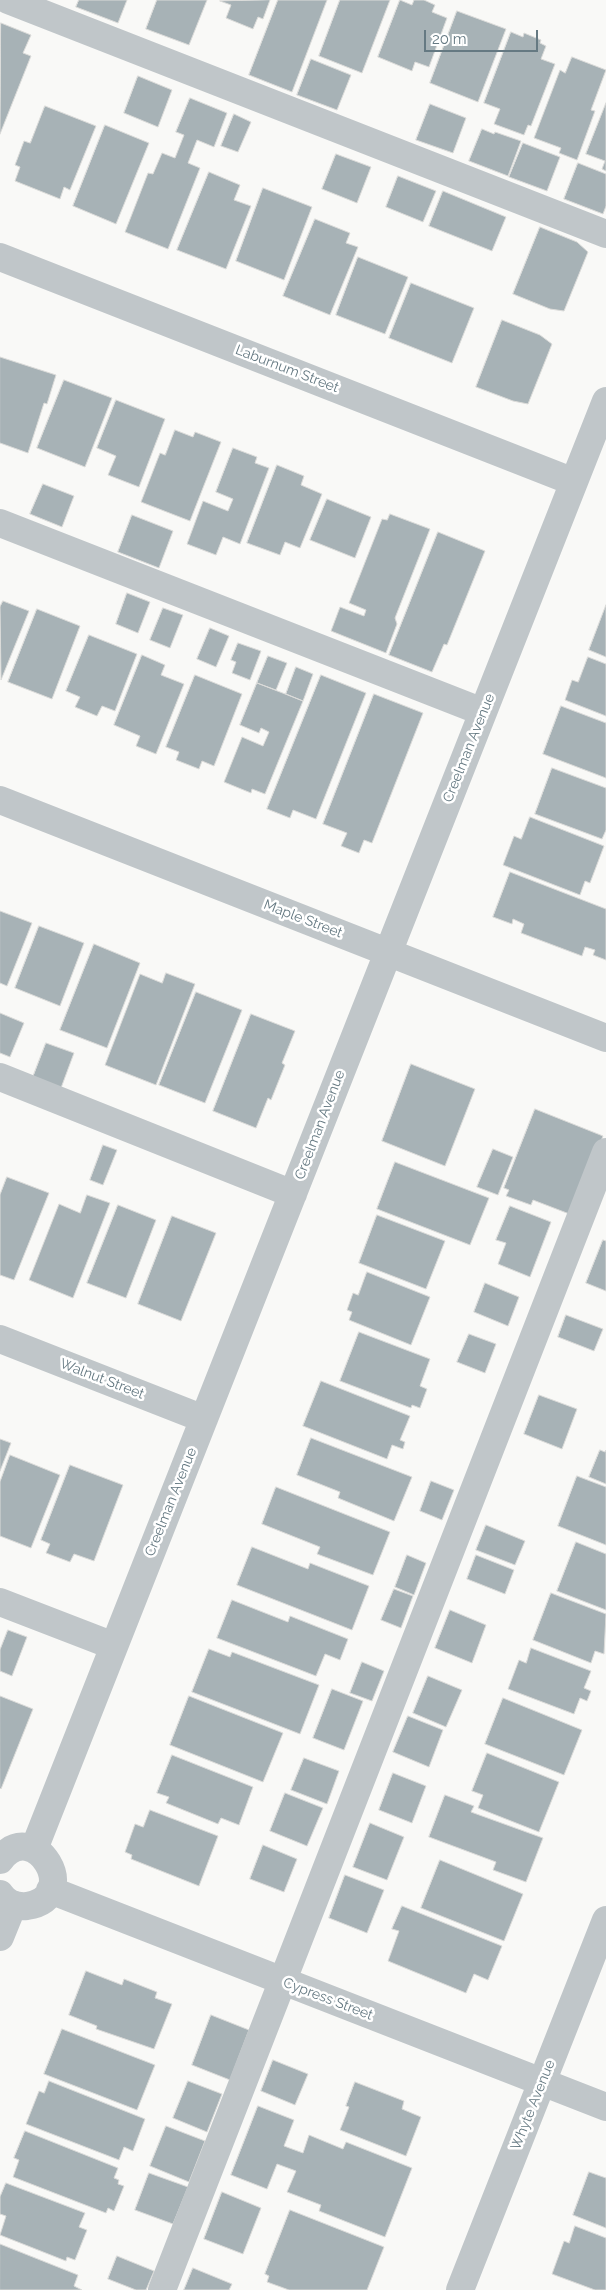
<!DOCTYPE html>
<style>
body{margin:0}
#map{position:relative;width:606px;height:2290px;overflow:hidden;background:#f9f9f7;font-family:Raleway,sans-serif}
canvas{display:block}
.scale{position:absolute;left:424px;top:30px;width:114px;height:22px;box-sizing:border-box;border:2px solid #657982;border-top:0;padding-left:6px;font-size:15px;line-height:18px;white-space:nowrap;color:#657982;-webkit-text-stroke:4px #fff;paint-order:stroke}
</style>
<div id="map">
<canvas width="606" height="2290"></canvas>
<div class="scale">20 m</div>
</div>
<script>
const context = document.querySelector('canvas').getContext('2d');
context.lineJoin = 'round';
function paint(path, color) {
  context.fillStyle = color;
  context.fill(path, 'evenodd');
}
function stroke(path, color, width, dash) {
  context.strokeStyle = color;
  context.lineWidth = width;
  context.lineCap = dash ? 'butt' : 'round';
  context.setLineDash(dash || []);
  context.stroke(path);
}
function label(font, color, halo, rows, align = 'center') {
  context.font = font + ' Raleway,sans-serif';
  context.lineWidth = 5;
  context.setLineDash([]);
  context.textBaseline = 'middle';
  context.strokeStyle = halo;
  context.fillStyle = color;
  for (const [text, x, y, turn = 0] of rows) {
    context.save();
    context.translate(x, y);
    context.rotate((+turn || 0) * Math.PI / 180);
    context.textAlign = isNaN(turn) ? turn : align;
    if (halo) context.strokeText(text, 0, 0);
    context.fillText(text, 0, 0);
    context.restore();
  }
}
const building = new Path2D(`
 M79,0H127L118,23L76,7Z
 M157,0H207L189,45L146,29Z
 M270,0L263,19L258,17L253,29L226,18L231,5L220,1Z
 M278,0H327L292,92L249,75Z
 M340,0H390L362,73L319,56Z
 M400,0L412,5L414,0H424L435,5L432,12L447,18L429,67L415,62L412,71L378,57Z
 M457,11L506,29L478,102L430,83Z
 M1,23L31,35L23,53L31,56L0,134Z
 M511,32L523,37L524,33L541,40L540,43L546,46L541,59L555,64L531,126L528,125L524,135L494,124L500,109L484,103Z
 M572,57L606,70L591,110L595,111L577,160L559,153L561,148L534,138L560,70L565,73Z
 M311,59L351,75L337,110L297,95Z
 M138,76L172,90L158,127L124,113Z
 M190,98L227,113L214,147L197,140L188,163L200,168L168,249L125,232L148,173L153,174L162,153L175,158L184,135L176,132Z
 M606,103V171L602,169L605,161L586,154Z
 M430,104L466,118L453,153L416,140Z
 M45,106L96,126L70,190L64,187L60,199L15,181L20,167L15,165L24,141L30,143Z
 M234,114L251,122L238,152L221,146Z
 M105,125L149,143L116,224L73,206Z
 M482,129L494,134L495,132L521,141L508,176L469,161Z
 M523,143L560,157L547,191L509,177Z
 M336,154L371,167L357,203L322,189Z
 M578,163L606,174V206L603,214L564,199Z
 M209,172L240,185L234,200L251,206L226,269L177,250Z
 M398,176L436,191L423,222L386,207Z
 M263,188L312,207L284,280L236,261Z
 M443,191L506,217L492,251L429,226Z
 M315,219L350,233L346,243L358,247L330,315L283,296Z
 M540,227L577,242L588,252L564,311L550,309L513,294Z
 M358,257L408,277L385,334L336,315Z
 M411,283L474,308L452,363L389,338Z
 M502,320L540,335L552,344L528,404L513,401L476,387Z
 M0,357L56,375L47,404L44,403L28,453L0,443Z
 M64,380L112,398L85,467L37,448Z
 M116,400L165,419L139,487L108,475L116,456L97,448Z
 M175,430L193,437L195,432L221,442L190,521L141,502L160,453L165,455Z
 M233,448L257,457L255,463L269,468L240,544L223,537L216,555L187,544L203,501L228,511L233,499L216,492Z
 M277,465L304,476L301,485L322,494L300,548L285,542L280,555L247,543Z
 M43,484L74,496L62,527L30,514Z
 M327,499L371,517L355,558L310,540Z
 M390,514L430,529L395,618L397,624L386,653L331,631L340,607L364,616L366,610L349,603L382,519L387,520Z
 M132,515L173,531L159,568L118,552Z
 M438,532L485,551L447,645L444,644L432,672L389,655Z
 M127,593L150,602L138,633L116,624Z
 M3,601L29,611L1,680L0,607Z
 M606,605V657L589,650Z
 M163,608L183,615L170,648L150,640Z
 M37,609L80,626L52,699L8,682Z
 M210,628L229,636L216,667L197,659Z
 M89,635L137,654L115,711L102,706L97,716L75,707L80,697L66,691Z
 M238,643L261,651L250,680L232,673L236,662L231,660Z
 M142,655L165,665L161,675L184,684L156,754L136,746L140,736L114,725Z
 M268,656L287,663L276,690L257,683Z
 M588,657L606,664V716L565,700L572,680L578,682Z
 M296,667L313,674L303,701L286,694Z
 M195,675L242,694L214,766L202,761L199,769L176,760L179,752L166,747Z
 M321,675L366,693L316,819L293,810L290,818L267,809Z
 M257,683L303,701L265,794L252,789L251,793L224,782L242,737L263,746L269,732L261,728L259,733L240,725Z
 M374,694L423,713L372,843L364,840L359,853L341,846L347,833L323,824Z
 M561,706L606,723V778L543,754Z
 M552,768L606,788V830L602,839L535,814Z
 M530,817L604,846L590,883L585,881L580,895L503,865L514,836L521,839Z
 M510,872L606,909V960L593,955L595,950L585,947L582,956L521,933L524,924L513,919L512,924L493,917Z
 M0,911L32,923L7,986L0,983Z
 M39,926L84,943L60,1006L15,988Z
 M94,944L140,963L107,1048L60,1030Z
 M166,973L195,984L156,1085L105,1065L140,974L162,983Z
 M196,992L242,1010L205,1103L159,1085Z
 M0,1013L24,1023L10,1057L0,1053Z
 M251,1014L295,1031L282,1063L285,1065L271,1100L268,1098L256,1128L213,1111Z
 M46,1043L74,1053L61,1088L33,1077Z
 M411,1064L475,1089L445,1166L382,1141Z
 M535,1109L603,1136L572,1215L533,1200L531,1205L506,1196L509,1190L504,1188Z
 M103,1145L117,1150L103,1185L90,1180Z
 M493,1149L513,1157L498,1195L477,1187Z
 M395,1162L489,1198L470,1245L377,1209Z
 M7,1177L49,1193L14,1280L0,1275V1195Z
 M87,1195L110,1203L73,1298L29,1280L59,1204L80,1213Z
 M118,1205L156,1220L126,1298L87,1283Z
 M510,1206L551,1222L530,1277L498,1264L506,1243L496,1240Z
 M377,1215L445,1241L426,1289L359,1263Z
 M172,1216L216,1233L181,1321L138,1304Z
 M603,1240L606,1241V1291L586,1283Z
 M367,1272L430,1297L411,1345L349,1320L352,1312L347,1310L353,1293L358,1295Z
 M485,1283L519,1297L508,1326L474,1312Z
 M566,1315L603,1329L594,1351L558,1337Z
 M359,1332L430,1359L420,1386L427,1389L420,1408L412,1405L411,1408L340,1381Z
 M469,1334L496,1344L485,1373L457,1362Z
 M321,1381L410,1416L400,1440L405,1442L403,1449L392,1445L387,1459L303,1426Z
 M539,1395L577,1409L562,1449L524,1434Z
 M311,1438L412,1477L394,1521L338,1498L340,1492L297,1475Z
 M0,1439L11,1443L0,1471Z
 M600,1450L605,1452L606,1450V1484L589,1477Z
 M10,1455L60,1475L31,1548L0,1536V1482Z
 M70,1465L123,1485L94,1561L74,1554L70,1562L46,1553L50,1544L41,1540Z
 M577,1476L606,1487V1545L558,1526Z
 M431,1481L454,1490L442,1520L420,1511Z
 M276,1487L390,1532L373,1575L317,1554L320,1547L262,1524Z
 M486,1525L525,1541L515,1565L476,1550Z
 M576,1542L606,1554V1610L557,1591Z
 M252,1547L308,1569L310,1563L369,1586L352,1630L237,1585Z
 M407,1555L426,1563L414,1595L395,1587Z
 M476,1555L514,1570L505,1594L467,1579Z
 M394,1589L413,1596L401,1628L381,1620Z
 M551,1593L606,1614L604,1654L595,1651L591,1663L533,1640Z
 M232,1600L288,1622L290,1616L348,1639L340,1660L325,1654L316,1676L217,1638Z
 M450,1610L486,1625L472,1663L435,1648Z
 M8,1630L27,1637L12,1676L0,1671V1650Z
 M531,1648L591,1671L584,1688L591,1691L587,1701L580,1698L574,1714L508,1689L519,1660L526,1663Z
 M209,1649L230,1657L232,1652L319,1685L300,1734L192,1692Z
 M362,1662L384,1671L372,1701L350,1693Z
 M428,1676L462,1690L446,1727L413,1713Z
 M332,1689L363,1701L344,1750L313,1738Z
 M0,1696L33,1709L1,1789L0,1788Z
 M189,1696L283,1733L263,1782L170,1745Z
 M503,1698L582,1730L564,1775L485,1744Z
 M408,1716L443,1730L429,1767L393,1752Z
 M487,1753L559,1782L539,1832L478,1808L483,1795L472,1791Z
 M172,1755L253,1787L239,1825L221,1818L218,1824L166,1803L169,1797L157,1793Z
 M304,1758L339,1771L327,1804L291,1790Z
 M393,1773L426,1786L412,1823L379,1810Z
 M285,1793L323,1808L307,1846L270,1831Z
 M445,1795L474,1806L471,1812L543,1838L526,1882L493,1870L496,1862L429,1837Z
 M150,1810L218,1836L199,1886L131,1859L132,1855L125,1852L135,1824L143,1827Z
 M370,1823L404,1837L387,1880L353,1867Z
 M263,1845L297,1859L284,1892L250,1879Z
 M440,1860L523,1894L504,1941L421,1908Z
 M345,1875L384,1890L367,1933L329,1918Z
 M402,1906L502,1946L488,1980L474,1974L466,1993L388,1961L399,1931L392,1929Z
 M86,1971L122,1985L124,1979L157,1992L155,1998L172,2004L154,2049L96,2029L97,2026L69,2015Z
 M211,2015L249,2030L230,2080L192,2065Z
 M62,2029L155,2065L137,2110L44,2074Z
 M273,2060L308,2074L295,2105L261,2091Z
 M49,2081L145,2119L133,2151L124,2147L119,2160L26,2124L39,2091L44,2093Z
 M188,2081L222,2094L207,2132L173,2118Z
 M355,2082L404,2101L402,2109L421,2117L406,2156L340,2130L349,2107L346,2106Z
 M258,2106L294,2120L284,2146L303,2153L309,2135L343,2149L346,2142L412,2168L385,2237L319,2211L321,2205L287,2192L296,2171L277,2164L267,2189L231,2175Z
 M166,2126L205,2141L189,2182L150,2166Z
 M25,2131L118,2168L114,2178L119,2180L118,2184L124,2186L114,2211L108,2208L106,2213L13,2177L19,2160L14,2158Z
 M589,2172L606,2178V2228L573,2215Z
 M149,2173L188,2187L173,2224L135,2210Z
 M6,2183L85,2213L79,2227L87,2230L75,2260L67,2257L66,2261L0,2235L6,2216L0,2214V2197Z
 M222,2192L261,2208L243,2254L204,2239Z
 M290,2210L384,2247L367,2290H289L267,2282L269,2276L265,2274Z
 M575,2226L606,2238V2290H595L552,2274L564,2241L569,2243Z
 M0,2244L78,2275L74,2286L82,2290H0Z
 M117,2256L154,2271L146,2290H136L108,2279Z
 M193,2268L232,2284L229,2290H184Z`);
paint(building, '#a7b2b6');
stroke(building, '#dbdbd9', 1);
stroke(new Path2D(`
 M8,0L606,234
 M0,257L574,482
 M0,523L483,712
 M0,800L606,1038
 M0,1077L293,1194
 M0,1339L204,1419
 M0,1602L114,1646
 M34,1849L606,401
 M0,1860C34,1815 84,1897 27,1906C16,1907 6,1903 0,1894
 M50,1890L606,2107
 M0,1937L13,1905
 M162,2290L606,1152
 M460,2290L606,1920`), '#c0c6c9', 28);
label('14px', '#657982', '#fff', [
 ["Laburnum Street",287,369,21],
 ["Creelman Avenue",469,748,-68],
 ["Maple Street",303,919,21],
 ["Creelman Avenue",320,1125,-69],
 ["Walnut Street",102,1379,21],
 ["Creelman Avenue",171,1502,-68],
 ["Cypress Street",328,1999,21],
 ["Whyte Avenue",533,2105,-68]
]);
</script>
